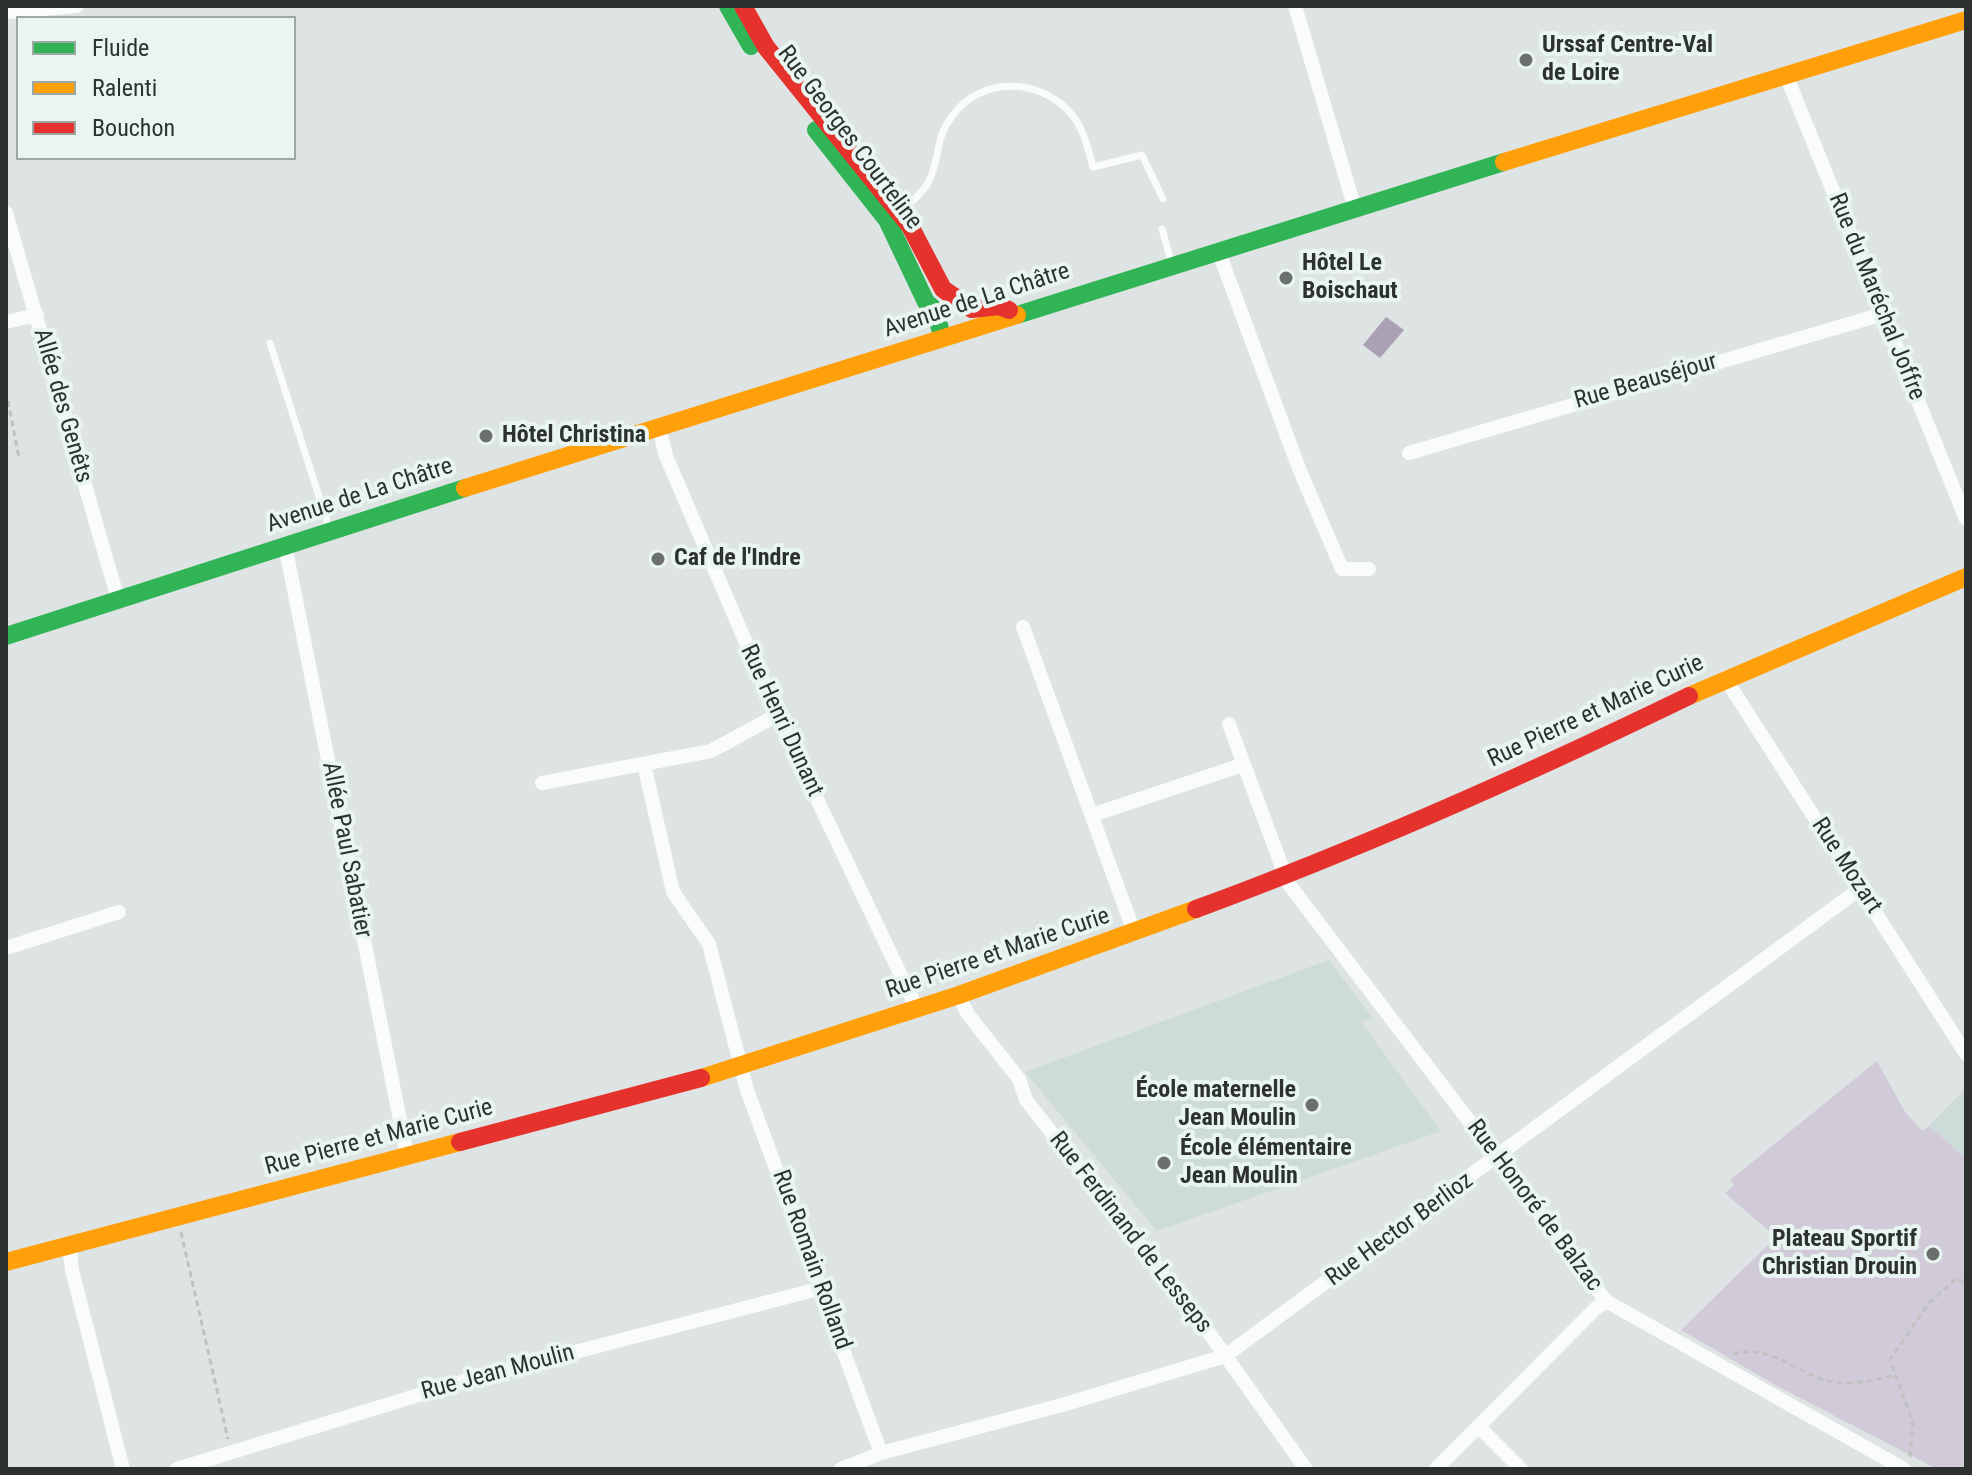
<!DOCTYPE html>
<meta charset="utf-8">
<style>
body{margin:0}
#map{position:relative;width:1972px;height:1475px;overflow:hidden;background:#dee4e3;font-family:"Roboto Condensed",sans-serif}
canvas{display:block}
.frame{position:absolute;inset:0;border:8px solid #2d3230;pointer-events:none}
.legend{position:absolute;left:16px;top:16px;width:280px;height:144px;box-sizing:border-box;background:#e8f5f1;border:2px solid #9da7a4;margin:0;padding:10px 14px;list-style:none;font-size:24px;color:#2d3230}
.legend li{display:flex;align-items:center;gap:16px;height:40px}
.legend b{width:40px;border:2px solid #9da7a4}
</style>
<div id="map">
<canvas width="1972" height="1475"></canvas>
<div class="frame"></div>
<ul class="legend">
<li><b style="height:10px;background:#30b455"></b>Fluide</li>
<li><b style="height:10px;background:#ff9f0a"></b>Ralenti</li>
<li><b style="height:10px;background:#e5322d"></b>Bouchon</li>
</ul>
</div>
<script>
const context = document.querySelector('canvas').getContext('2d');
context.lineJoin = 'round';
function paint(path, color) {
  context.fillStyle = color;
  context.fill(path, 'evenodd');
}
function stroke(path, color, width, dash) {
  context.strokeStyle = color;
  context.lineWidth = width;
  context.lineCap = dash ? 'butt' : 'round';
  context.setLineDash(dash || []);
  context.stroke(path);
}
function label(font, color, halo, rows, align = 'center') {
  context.font = font + ' "Roboto Condensed",sans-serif';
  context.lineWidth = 8;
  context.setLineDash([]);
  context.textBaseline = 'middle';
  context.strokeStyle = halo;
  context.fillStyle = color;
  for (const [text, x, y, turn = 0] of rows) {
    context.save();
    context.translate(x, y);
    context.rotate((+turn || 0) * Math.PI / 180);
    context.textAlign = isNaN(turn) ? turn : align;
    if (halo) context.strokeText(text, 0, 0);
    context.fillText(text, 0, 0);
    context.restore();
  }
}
paint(new Path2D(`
 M1329,960L1373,1018L1361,1022L1441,1131L1157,1231L1025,1072Z
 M1966,1088V1158L1929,1126Z`), '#cddcd8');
paint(new Path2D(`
 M1877,1061L1905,1112L1922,1131L1929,1126L1966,1158V1469H1937L1777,1386L1681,1330L1776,1237L1725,1193L1734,1185L1730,1180Z`), '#d1cbd9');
paint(new Path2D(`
 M1386,317L1404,330L1380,358L1363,345Z`), '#aaa1b3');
stroke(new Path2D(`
 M6,391L19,458
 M181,1232L228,1439
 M1733,1354C1765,1344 1792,1368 1821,1379C1844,1388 1874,1380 1896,1375
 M1910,1457L1913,1423L1890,1360L1928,1304L1957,1278L1966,1285`), '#c0c2c1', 3, [6, 4]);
stroke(new Path2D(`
 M901,213C909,203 924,192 929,181C942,154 933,135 959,108C991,75 1045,81 1073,116C1084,130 1088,149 1093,167L1142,155L1163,199
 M1162,229L1171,261
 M270,343L329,528`), '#fafbfb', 7);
stroke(new Path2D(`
 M1295,6L1355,209
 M6,12L77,6
 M1786,75L1966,519
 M6,213L118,599
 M1218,250L1300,471L1342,569H1369
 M6,322L37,315
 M659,428L666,456L777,715L917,1009
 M1409,453L1883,314
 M285,545L407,1155
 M1023,627L1134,932
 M1725,678L1966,1054
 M1229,724L1288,883L1606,1301L1904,1469
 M644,764L673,892L709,944L747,1090L881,1453
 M542,783L711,751L777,715
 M1092,815L1242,765
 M6,948L119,912
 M959,995L967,1013L1019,1079L1026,1100L1212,1337L1306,1469
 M69,1245L72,1270L123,1469
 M1479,1427L1521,1469
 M177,1469L471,1379L822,1288
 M841,1469L881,1453L1062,1405L1225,1356L1861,888
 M1436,1469L1595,1309L1606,1301`), '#fafbfb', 14);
stroke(new Path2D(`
 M728,6L751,46
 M816,130L887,220L926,302L935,310L942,336
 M1017,315L1504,162
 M6,636L465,488`), '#30b455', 18);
stroke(new Path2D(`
 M1504,162L1966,20
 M465,488L1017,315
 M1689,696L1966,577
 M701,1078L959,995L1196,909
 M6,1262L460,1142`), '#ff9f0a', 18);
stroke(new Path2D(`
 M743,6L766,47L910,226L943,289L972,309L999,306L1009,310
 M1196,909C1365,847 1528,774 1689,696
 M460,1142L701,1078`), '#e5322d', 18);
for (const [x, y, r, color] of [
 [1526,60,8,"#6b706f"],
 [1286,278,8,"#6b706f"],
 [486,436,8,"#6b706f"],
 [658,559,8,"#6b706f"],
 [1312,1105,8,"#6b706f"],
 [1164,1163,8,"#6b706f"],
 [1933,1254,8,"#6b706f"]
]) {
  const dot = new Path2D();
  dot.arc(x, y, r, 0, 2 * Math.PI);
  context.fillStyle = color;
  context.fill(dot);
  stroke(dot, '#e8f5f1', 3);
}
label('bold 24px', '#2d3230', '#e8f5f1', [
 ["Urssaf Centre-Val",1542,46],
 ["de Loire",1542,74],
 ["Hôtel Le",1302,264],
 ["Boischaut",1302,292],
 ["Hôtel Christina",502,436],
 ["Caf de l'Indre",674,559],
 ["École maternelle",1296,1091,"right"],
 ["Jean Moulin",1296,1119,"right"],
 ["École élémentaire",1180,1149],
 ["Jean Moulin",1180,1177],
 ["Plateau Sportif",1917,1240,"right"],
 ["Christian Drouin",1917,1268,"right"]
], 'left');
label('24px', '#2d3230', '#e8f5f1', [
 ["Rue Georges Courteline",849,138,53],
 ["Rue du Maréchal Joffre",1876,297,68],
 ["Avenue de La Châtre",977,301,-18],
 ["Rue Beauséjour",1646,382,-16],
 ["Allée des Genêts",62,406,74],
 ["Avenue de La Châtre",360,496,-18],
 ["Rue Pierre et Marie Curie",1596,712,-25],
 ["Rue Henri Dunant",781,721,65],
 ["Allée Paul Sabatier",346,850,79],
 ["Rue Mozart",1846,866,57],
 ["Rue Pierre et Marie Curie",998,954,-19],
 ["Rue Pierre et Marie Curie",379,1138,-15],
 ["Rue Honoré de Balzac",1534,1206,53],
 ["Rue Hector Berlioz",1400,1230,-36],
 ["Rue Ferdinand de Lesseps",1130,1233,52],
 ["Rue Romain Rolland",811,1260,70],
 ["Rue Jean Moulin",498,1373,-15]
]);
</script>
